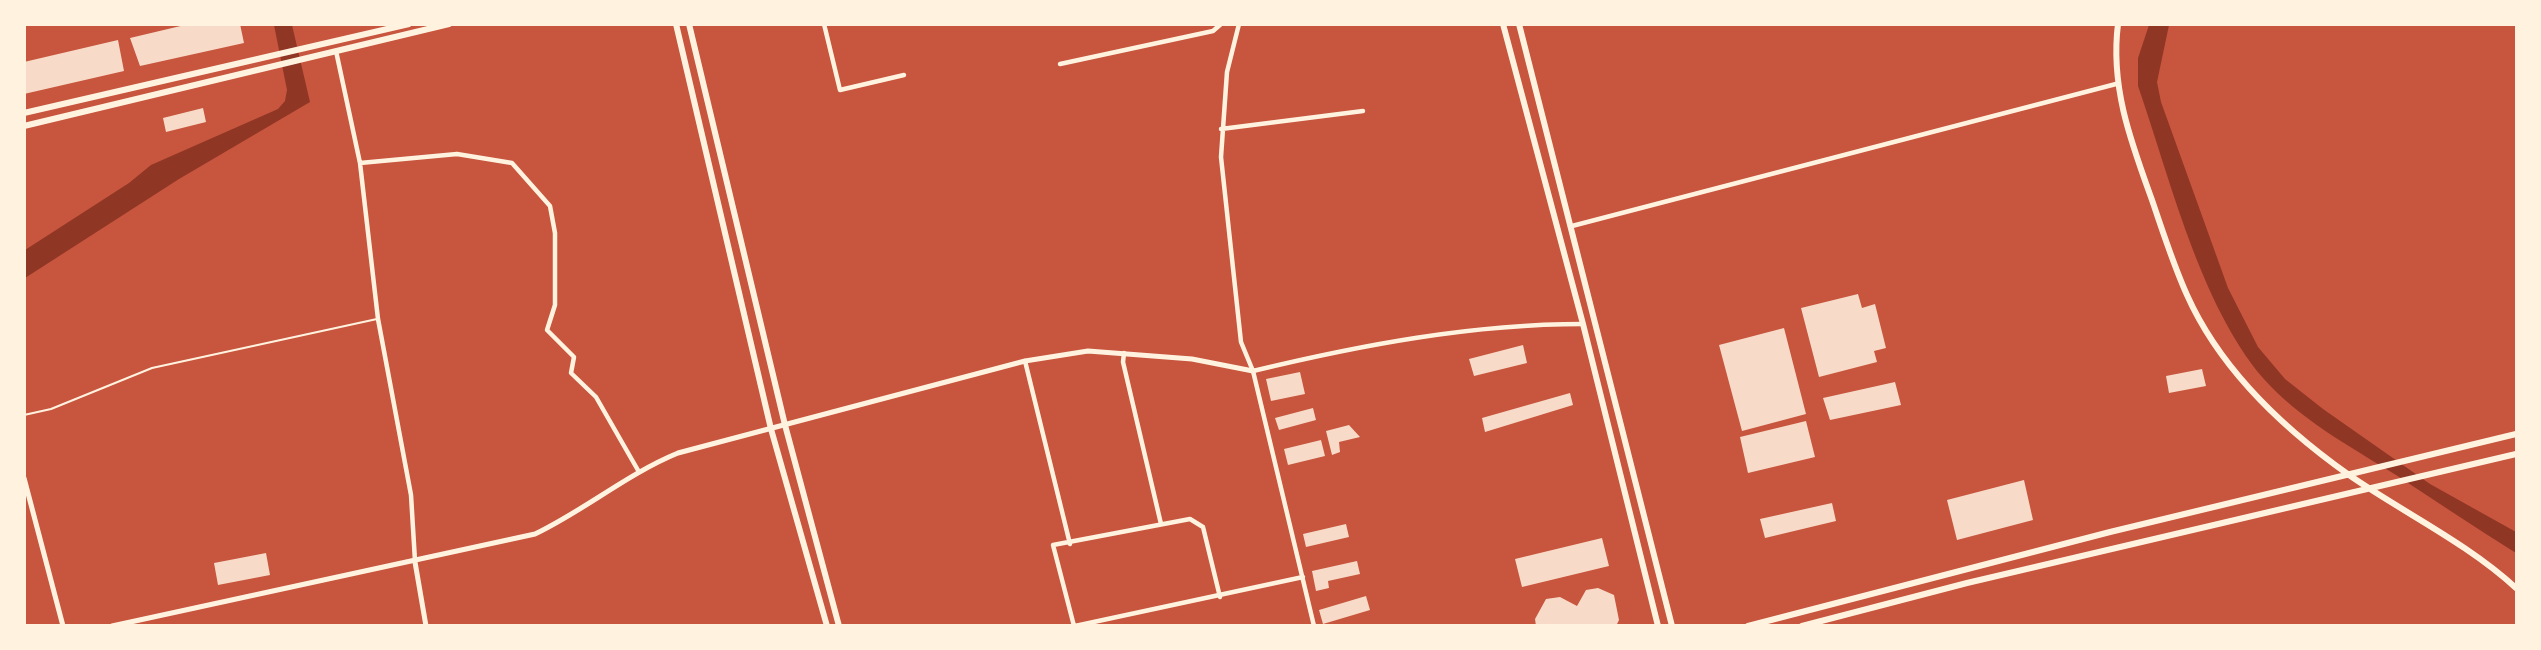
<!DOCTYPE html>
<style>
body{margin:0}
#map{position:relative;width:2541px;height:650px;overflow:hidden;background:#c8553d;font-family:Overpass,sans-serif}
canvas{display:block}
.frame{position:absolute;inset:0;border:26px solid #fff3e0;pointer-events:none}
</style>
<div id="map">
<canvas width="2541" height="650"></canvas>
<div class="frame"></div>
</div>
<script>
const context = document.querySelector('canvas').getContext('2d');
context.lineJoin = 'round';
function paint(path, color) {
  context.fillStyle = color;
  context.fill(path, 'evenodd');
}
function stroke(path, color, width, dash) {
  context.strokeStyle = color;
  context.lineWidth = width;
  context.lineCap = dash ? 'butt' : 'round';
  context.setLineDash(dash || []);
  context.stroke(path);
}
paint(new Path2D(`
 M274,25H292L310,102L179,179L25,278V250L129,183L151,165L278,109L285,101L287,90Z
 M2149,25H2169L2157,82L2161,102L2228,288L2258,347L2285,379L2323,409L2430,484L2516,532V553C2476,528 2436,501 2396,475C2351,447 2299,419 2263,378C2200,304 2170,178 2138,86V58Z`), '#8f3625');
paint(new Path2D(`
 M189,24H240L244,43L140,66L130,38Z
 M118,40L124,71L24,94V62Z
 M203,108L206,122L166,132L163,118Z
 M1858,294L1862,308L1875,304L1886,348L1874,351L1877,362L1819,377L1801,308Z
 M1784,328L1806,414L1742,431L1719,345Z
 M1523,345L1527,363L1474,376L1469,359Z
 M2202,369L2206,386L2169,393L2166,376Z
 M1300,372L1305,394L1271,401L1266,379Z
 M1895,382L1901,405L1830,420L1823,398Z
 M1570,393L1573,405L1485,432L1482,418Z
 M1313,408L1316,420L1279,430L1275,418Z
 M1806,421L1815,457L1748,473L1740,437Z
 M1349,425L1360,437L1339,442L1340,452L1332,455L1326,431Z
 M1321,440L1325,456L1288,465L1284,449Z
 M2024,480L2033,520L1957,540L1947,500Z
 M1832,503L1836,521L1765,538L1760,519Z
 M1346,524L1349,537L1306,547L1303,534Z
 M1602,538L1609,566L1522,587L1515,559Z
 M266,553L270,575L218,585L214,563Z
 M1357,561L1360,574L1328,581L1329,588L1316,591L1312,571Z
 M1598,588L1614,595L1619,620L1616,626H1536L1535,619L1546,599L1560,597L1577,606L1586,590Z
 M1366,596L1370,610L1323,624L1319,610Z`), '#f7dbc8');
stroke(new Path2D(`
 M24,415L51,409L152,368L377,319`), '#fff3e0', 2);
stroke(new Path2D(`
 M824,24L840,90L904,75
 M1239,24L1227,72L1221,157L1241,342L1253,371L1314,626
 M336,51L360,163L378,319L411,495L415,561
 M1060,64L1213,31L1221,24
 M1221,129L1363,111
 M360,163L457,154L512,163L550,206L555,233V305L547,330L574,357L571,373L596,397L639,472
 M1572,226L2116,84
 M1124,353L1123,362L1161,524
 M1025,361L1070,544
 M1253,371C1361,345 1472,324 1583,324
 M1074,626L1053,545L1190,519L1203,527L1220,597
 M1075,626L1303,577`), '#fff3e0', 4.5);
stroke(new Path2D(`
 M24,478L63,626
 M415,562L426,626
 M112,626L535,534C585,510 627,474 678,453L1025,361L1088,351L1192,359L1253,371`), '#fff3e0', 5);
stroke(new Path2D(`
 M676,24L771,429L827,626
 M689,24L785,425L839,626
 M2118,24C2110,87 2131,142 2152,200C2163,232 2173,264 2187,295C2220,369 2284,429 2349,475C2404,513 2467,543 2516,588
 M24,113L409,24
 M24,126L449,24
 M1748,626L2110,532L2516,434
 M1802,626L1967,583L2516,454`), '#fff3e0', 6);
stroke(new Path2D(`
 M1503,24L1583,324L1658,626
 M1519,24L1672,626`), '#fff3e0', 6);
</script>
